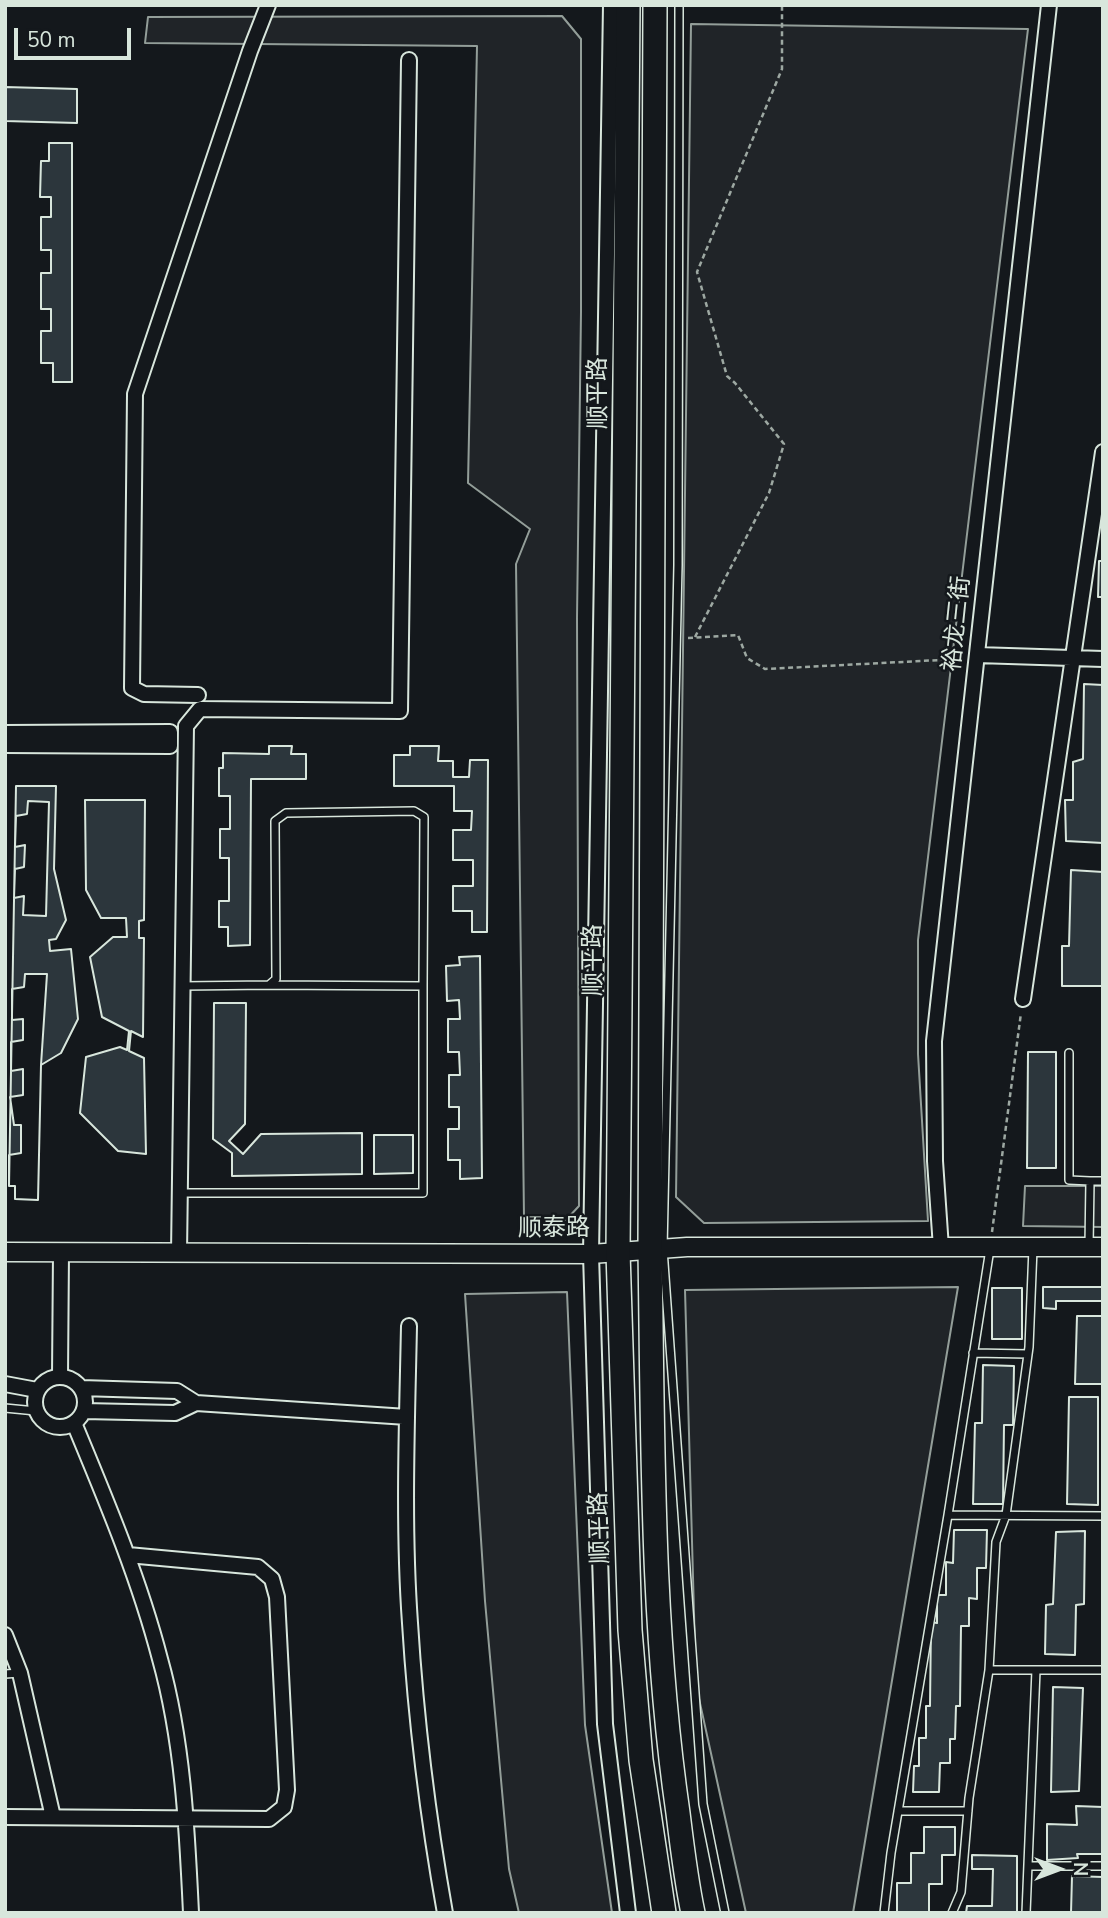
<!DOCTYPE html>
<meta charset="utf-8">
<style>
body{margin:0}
#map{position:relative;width:1108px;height:1918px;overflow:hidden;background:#14181c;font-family:"Nunito Sans",sans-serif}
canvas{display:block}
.frame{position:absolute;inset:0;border:7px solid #d8e6dc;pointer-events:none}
.north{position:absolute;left:1024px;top:1834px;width:70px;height:70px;-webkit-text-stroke:5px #14181c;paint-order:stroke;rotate:90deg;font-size:19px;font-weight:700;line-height:28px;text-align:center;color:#d8e6dc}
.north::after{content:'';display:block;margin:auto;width:24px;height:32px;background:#d8e6dc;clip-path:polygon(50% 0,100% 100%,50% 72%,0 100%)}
.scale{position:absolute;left:14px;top:28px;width:117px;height:32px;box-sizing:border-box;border:4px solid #d8e6dc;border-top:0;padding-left:9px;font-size:21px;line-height:24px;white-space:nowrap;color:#d8e6dc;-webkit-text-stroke:5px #14181c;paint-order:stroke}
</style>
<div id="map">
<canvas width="1108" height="1918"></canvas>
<div class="frame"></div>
<div class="north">N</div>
<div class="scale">50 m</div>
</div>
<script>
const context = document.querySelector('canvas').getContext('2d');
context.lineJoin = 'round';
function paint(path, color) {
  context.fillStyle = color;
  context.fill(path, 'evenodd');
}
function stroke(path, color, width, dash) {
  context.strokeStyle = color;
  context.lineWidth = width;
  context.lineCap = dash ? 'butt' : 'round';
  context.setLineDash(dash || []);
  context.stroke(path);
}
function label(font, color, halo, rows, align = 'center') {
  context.font = font + ' "Nunito Sans","Noto Sans SC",sans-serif';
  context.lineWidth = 5;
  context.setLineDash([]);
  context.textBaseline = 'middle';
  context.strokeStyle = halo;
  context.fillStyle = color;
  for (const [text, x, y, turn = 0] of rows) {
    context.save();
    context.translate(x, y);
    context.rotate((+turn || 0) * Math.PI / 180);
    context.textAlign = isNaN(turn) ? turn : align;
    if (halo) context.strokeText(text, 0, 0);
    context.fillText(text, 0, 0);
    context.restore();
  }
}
const green = new Path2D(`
 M562,16L581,39V312L577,618L579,1206L566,1220L524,1217L516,564L530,529L468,483L477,46L145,43L148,17Z
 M691,24L1028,29L918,940V1054L928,1221L704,1223L676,1197Z
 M1025,1186H1103V1227L1023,1226Z
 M958,1287L853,1913H746L696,1685L685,1290Z
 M567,1292L585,1725L612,1913H519L509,1869L485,1601L465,1294Z`);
paint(green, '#202428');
stroke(green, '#939e99', 2);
const building = new Path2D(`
 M5,87L77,89V123L5,121Z
 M49,143H72V382H53V363H41V331H51V309H41V273H51V250H41V217H51V197H40L41,161H49Z
 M1099,561H1103V597H1098Z
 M1084,684L1103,685V843L1066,841L1065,800H1073V762L1083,759Z
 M269,746H292L291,754H306V779H251L250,945L228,946V927H219V901H229V858H220V829H230V796H219V768H223V753L269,754Z
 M410,746H439L438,761H453V777H469L470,760H488L487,932H472V911H453V886H473V860H453V830H471L472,811H454V786H394V755H410Z
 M16,786H56L54,869L66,920L56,939L49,940L50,951L71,949L78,1019L61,1053L41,1065L38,1200L15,1199V1186H9Z
 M85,800H145L144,920L139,921V938H144L143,1037L131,1031L129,1051L144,1058L146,1154L118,1151L80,1113L86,1057L120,1047L127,1050L129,1031L102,1017L90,957L113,937H127L126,918H101L86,890Z
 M28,801L49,802L46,916L23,915L24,896L14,898L15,869L24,867L25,845L15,847L16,816L27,814Z
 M1071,870L1103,872V986H1062V946H1069Z
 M480,956L482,1178L460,1179V1160H448V1129H459V1107H449V1075H460L459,1052H448V1019H460L459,1000L447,1001L446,966L460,965L459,957Z
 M25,974H47L41,1065L38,1200L15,1199V1186H9V1155L21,1153V1125H14L10,1097L23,1095V1069L11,1071V1042L23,1040V1019L12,1020V989L24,987Z
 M214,1003H246L245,1124L229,1141L243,1154L261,1134L362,1133V1174L232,1176V1153L213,1139Z
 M1028,1052H1056V1168H1027Z
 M374,1135H413V1173L374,1174Z
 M1043,1287H1103V1301H1056V1309L1043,1308Z
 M992,1288H1022V1339H992Z
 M1077,1316H1103V1384H1075Z
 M983,1365L1014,1366L1013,1425H1004L1003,1504H973L975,1423H982Z
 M1069,1397H1098V1505L1067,1504Z
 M954,1530H987L986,1568H977V1599L969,1598V1626H961L960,1706H956L955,1739H950V1763H940L939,1792H913L914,1766H919V1738H926V1706H930L931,1622L937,1623V1595H946V1562L953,1563Z
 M1085,1531L1084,1604L1076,1605L1075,1655L1045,1654L1046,1605L1053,1604L1056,1532Z
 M1053,1687L1083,1688L1079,1791L1051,1792Z
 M1076,1806L1103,1807V1854H1077L1078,1858L1047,1860V1824L1077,1825Z
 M924,1827H955V1855H942V1884H929V1913H897V1883H911V1853H924Z
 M972,1855L1017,1856V1913H966L967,1906H992L993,1869H972Z
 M1072,1876L1103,1877L1102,1913H1071Z`);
paint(building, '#2c363c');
stroke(building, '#d8e6dc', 2);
const service = new Path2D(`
 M679,5L678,565L663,1249L703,1804L725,1913
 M183,986L269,985L276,979L275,821L286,813L414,811L424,817L423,986L269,985
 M1069,1053V1180L1090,1181
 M180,1193H423V986
 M1089,1246L1090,1181H1103
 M973,1353L1028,1354
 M5,1408L36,1411
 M948,1515L1103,1516
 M989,1670H1103
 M5,1674L20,1673
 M898,1811H968
 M1028,1866H1103
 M884,1913L891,1853L948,1515L990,1249
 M952,1913L961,1892L969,1798L989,1670L996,1542L1006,1515L1029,1347L1033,1248
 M1026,1913L1036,1670`);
const minor = new Path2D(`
 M611,5L591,1254L605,1724L628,1913
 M977,655L1103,659
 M198,695L144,694L132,688L135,394L250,51L268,5
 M5,733L170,732V746L5,745
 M1023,999L1103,452
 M941,1248L935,1161L934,1041L1049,5
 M179,1253L186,726L200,709L400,711L409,60
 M409,1326C407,1425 403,1525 410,1623C416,1720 428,1818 445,1913
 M60,1376L61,1252
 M35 1402a25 25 0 1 1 50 0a25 25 0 1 1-50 0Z
 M5,1384L37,1390
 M81,1388L177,1391L196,1403L175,1413L84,1411
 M196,1403L407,1417
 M74,1423C106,1500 139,1578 160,1659C183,1741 187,1828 191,1913
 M5,1635L20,1673L53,1817
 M5,1817L269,1819L284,1807L287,1790L277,1597L272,1579L258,1567L128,1555`);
const tertiary = new Path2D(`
 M5,1252L591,1254L687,1247H1103`);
const primary = new Path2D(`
 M628,5L618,1252L630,1630L641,1760L664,1913
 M655,5L650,1250C653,1438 651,1627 678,1813C682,1846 686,1880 693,1913`);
stroke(service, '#d8e6dc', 10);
stroke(minor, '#d8e6dc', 18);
stroke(tertiary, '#d8e6dc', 21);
stroke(primary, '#d8e6dc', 26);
stroke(new Path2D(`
 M695,637L769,493L784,444L735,383L727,376L697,272L782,69V5
 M688,638L738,635L747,658L765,669L960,659
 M992,1232L1021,1013`), '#9da8a2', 2.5, [5, 3.5]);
stroke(service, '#14181c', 7);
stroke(minor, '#14181c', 14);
stroke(tertiary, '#14181c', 18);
stroke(primary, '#14181c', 23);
label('24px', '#d8e6dc', '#14181c', [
 ["顺平路",599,393,-90],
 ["裕龙三街",958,624,-84],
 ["顺平路",594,960,-90],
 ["顺泰路",554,1229],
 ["顺平路",601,1528,-92]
]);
</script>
